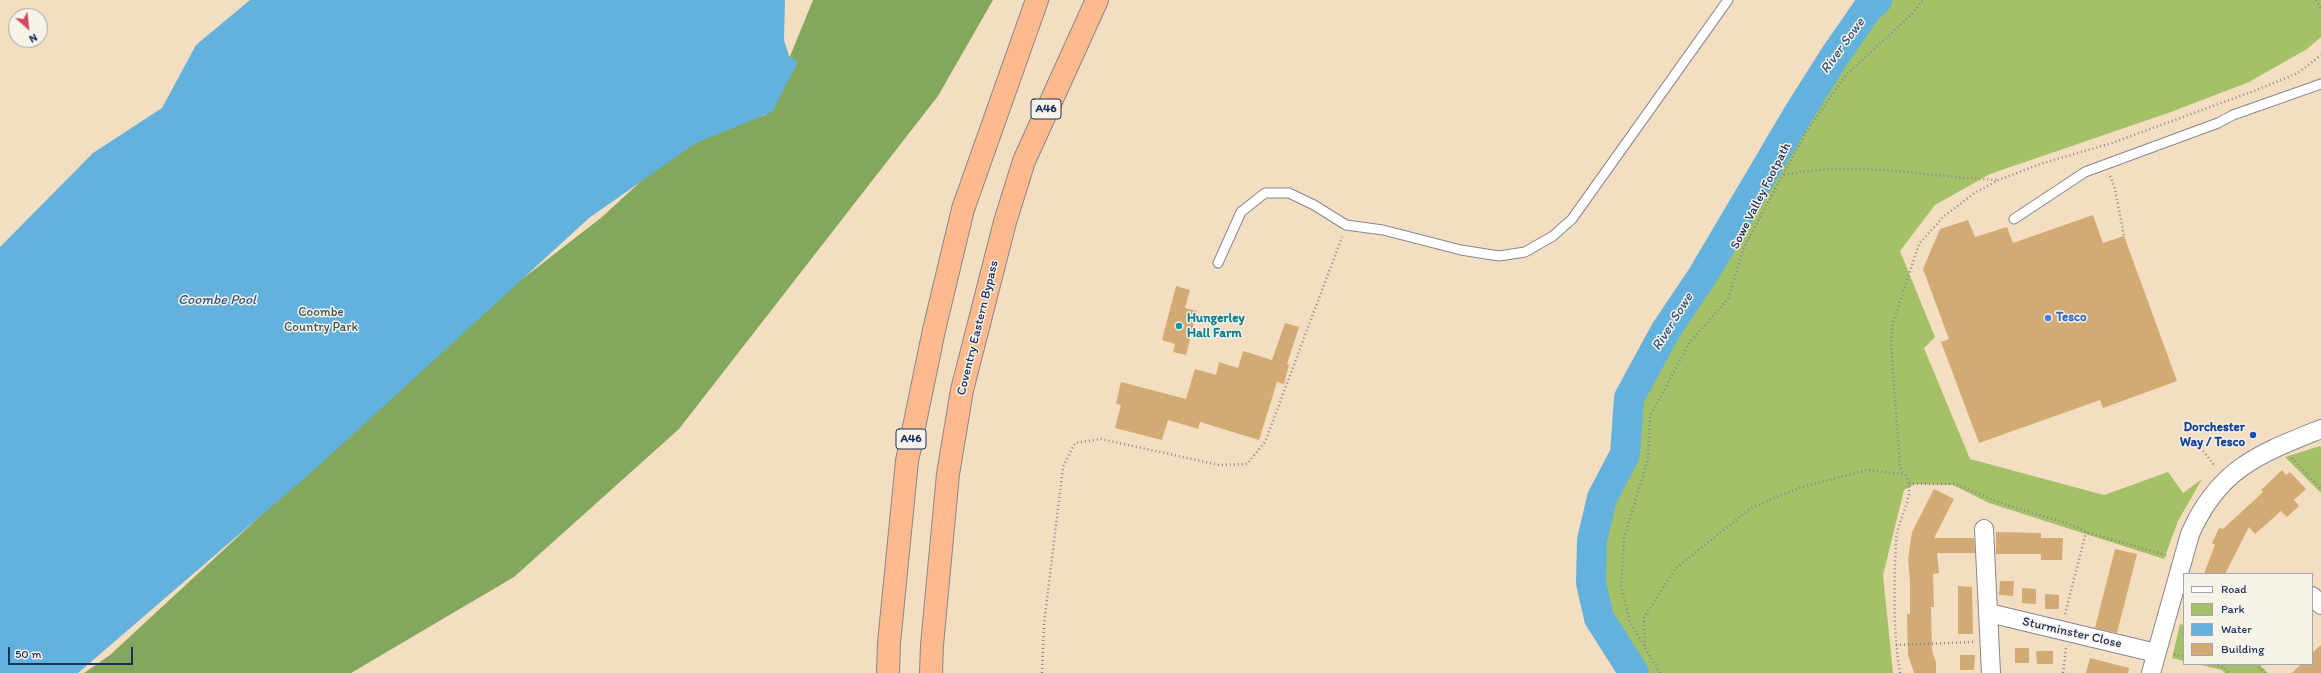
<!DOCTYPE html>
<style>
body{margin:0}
#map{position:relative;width:2321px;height:673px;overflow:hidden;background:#f4dec1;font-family:Itim,sans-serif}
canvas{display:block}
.legend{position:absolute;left:2183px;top:573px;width:130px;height:92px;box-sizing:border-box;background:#f7f3e8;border:1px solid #9fa5b1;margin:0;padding:5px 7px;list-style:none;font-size:12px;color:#1b2f5e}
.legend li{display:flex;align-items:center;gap:8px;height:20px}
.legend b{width:20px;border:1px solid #9fa5b1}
.north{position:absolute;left:8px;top:8px;width:40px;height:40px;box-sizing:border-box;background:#f7f3e8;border:1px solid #9fa5b1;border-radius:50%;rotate:153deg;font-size:11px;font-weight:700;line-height:16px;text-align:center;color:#1b2f5e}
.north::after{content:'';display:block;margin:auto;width:14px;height:18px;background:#d1495b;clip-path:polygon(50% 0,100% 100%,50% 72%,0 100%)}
.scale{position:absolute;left:8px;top:647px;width:125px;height:18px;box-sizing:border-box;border:2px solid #1b2f5e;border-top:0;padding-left:5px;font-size:12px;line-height:14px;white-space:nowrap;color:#1b2f5e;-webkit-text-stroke:3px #f7f3e8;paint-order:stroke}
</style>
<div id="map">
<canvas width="2321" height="673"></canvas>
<ul class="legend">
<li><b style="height:5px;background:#fff"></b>Road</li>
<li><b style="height:11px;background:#a4c168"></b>Park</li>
<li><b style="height:11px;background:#63b1dd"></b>Water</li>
<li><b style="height:11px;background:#d2aa73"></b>Building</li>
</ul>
<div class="north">N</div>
<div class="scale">50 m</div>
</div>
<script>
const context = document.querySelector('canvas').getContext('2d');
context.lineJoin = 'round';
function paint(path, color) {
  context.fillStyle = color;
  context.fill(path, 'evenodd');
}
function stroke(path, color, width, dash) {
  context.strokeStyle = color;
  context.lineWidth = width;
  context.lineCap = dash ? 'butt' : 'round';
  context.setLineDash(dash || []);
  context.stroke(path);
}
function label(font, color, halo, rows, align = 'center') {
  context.font = font + ' Itim,sans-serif';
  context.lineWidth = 3;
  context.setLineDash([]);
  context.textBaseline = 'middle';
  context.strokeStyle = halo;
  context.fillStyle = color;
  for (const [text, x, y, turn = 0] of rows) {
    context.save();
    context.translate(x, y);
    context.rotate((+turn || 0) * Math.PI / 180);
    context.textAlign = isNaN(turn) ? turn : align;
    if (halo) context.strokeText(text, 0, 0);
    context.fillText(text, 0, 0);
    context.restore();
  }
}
paint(new Path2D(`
 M1861,0H2321V37L2307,49L2249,82L2171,112L1990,174L1935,205L1900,251L1935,337L1924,348L1970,459L2104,495L2168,472L2183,493L2202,479L2178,521L2164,559L1989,503L1953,485L1915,484L1904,490L1883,575L1893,673H1622L1592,628L1582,595L1583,527L1599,479L1617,451L1614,427L1627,389L1653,338L1743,183Z
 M2320,446L2321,448V493L2285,457Z
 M2180,624L2184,625V661L2172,658Z
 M2197,664H2259L2268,673H2225L2222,670Z`), '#a4c168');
paint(new Path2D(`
 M813,0H993L938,96L679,429L514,577L351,673H84L110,655L485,308L602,217L689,137L766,115Z`), '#83a75c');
paint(new Path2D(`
 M250,0H785L784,40L789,56L798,62L772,112L696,143L589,218L314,470L78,673H0V247L93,153L162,108L196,45Z`), '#63b1dd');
stroke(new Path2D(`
 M1634,673L1599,618L1591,583L1592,540L1602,498L1625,454L1629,398L1666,330L1703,275L1800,111L1836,54L1868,8L1877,0`), '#63b1dd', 30);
paint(new Path2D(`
 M2093,215L2103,243L2124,236L2177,381L2103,408L2100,400L1979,443L1941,342L1949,339L1923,269L1940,229L1968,220L1975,237L2007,227L2013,243Z
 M1176,286L1190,290L1185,308L1197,311L1186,355L1173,352L1175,344L1162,340Z
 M1285,323L1299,327L1287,364L1289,365L1284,384L1277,382L1259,440L1200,422L1198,429L1168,420L1162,440L1115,428L1121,405L1116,404L1121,382L1186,399L1195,369L1216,375L1219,362L1238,368L1243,351L1272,360Z
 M2282,470L2286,475L2290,472L2306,489L2294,500L2299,506L2287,517L2281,511L2255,534L2249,527L2225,574H2204L2215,545L2212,543L2219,528L2223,529L2263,492L2261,490Z
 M1934,489L1954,499L1934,538H1974L1975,553H1937L1939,573L1933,574L1934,607H1931L1932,651L1936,662V673H1914L1908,655L1907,614H1910V581L1908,559L1912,532Z
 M1996,532L2041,533V538H2063L2062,560H2041V554H1996Z
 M2115,549L2137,554L2117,633L2095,628Z
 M2000,581H2014L2013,596L1999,595Z
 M1958,586L1972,587L1973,634H1958Z
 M2022,588L2036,589V604L2022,603Z
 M2045,594L2059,595V609H2045Z
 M2321,645V673H2292L2301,664H2312V653Z
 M2015,648H2029V663H2015Z
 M2036,651H2053V664H2037Z
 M1960,655H1975L1974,670H1960Z
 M2090,658L2129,668L2128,673H2086Z`), '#d2aa73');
const service = new Path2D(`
 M2014,219L2085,172L2218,123L2233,115L2321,84
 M1218,263L1241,212L1265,193H1289L1314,205L1346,225L1383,230L1461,250L1499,256L1525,252L1553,236L1572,219L1728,0`);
const minor = new Path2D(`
 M1984,529L1991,673
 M2312,596L2321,605
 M1989,613L2156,653
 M2151,673L2190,534C2219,468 2259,454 2321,429`);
const trunk = new Path2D(`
 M888,673L889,643L907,461L934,330L963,209L1037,0
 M931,673L932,645L948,474L962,390L1005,222L1024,161L1097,0`);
stroke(service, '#888690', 11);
stroke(minor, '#888690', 20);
stroke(trunk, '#888690', 24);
stroke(new Path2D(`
 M2316,0L2321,9
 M1784,175C1852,160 1930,177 1998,180
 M2110,176L2115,189L2124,236
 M2203,451L2214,465
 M2292,458L2321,489
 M1909,484H1955L2004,504L2072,525L2086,532L2166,555
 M2065,614L2086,532
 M1896,645L1973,642
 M1645,646L1644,617L1676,568L1751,508L1799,488L1867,470L1902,474
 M2174,654L2184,657
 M2214,664L2225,668L2229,673
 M2256,664L2265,673
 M1042,673L1044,624L1063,467L1075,443L1101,439L1219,465L1247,464L1265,442L1342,237
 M1660,673L1630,622L1621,586L1624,538L1648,459L1650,416L1690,342L1728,299L1744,247L1806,132L1846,75L1911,15L1923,0
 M1900,673C1893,634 1894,581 1896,541C1897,521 1911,504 1909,484C1909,478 1902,472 1900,465L1891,345L1893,323L1919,244L1943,217L1976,192L1999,180L2040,164L2112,143L2254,91L2298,73L2321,55
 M2063,673L2066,648`), '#888690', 2.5, [1, 3]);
stroke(service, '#fff', 9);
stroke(minor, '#fff', 18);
stroke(trunk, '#fcba8d', 22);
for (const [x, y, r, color] of [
 [2048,318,4,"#3f7fe0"],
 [1179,326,4,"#0f9aa8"],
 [2253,435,4,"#1a4fb4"]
]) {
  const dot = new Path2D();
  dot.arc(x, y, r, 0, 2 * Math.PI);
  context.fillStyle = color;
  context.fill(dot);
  stroke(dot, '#f7f3e8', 1.5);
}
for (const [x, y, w] of [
 [1046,109,30],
 [911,439,30]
]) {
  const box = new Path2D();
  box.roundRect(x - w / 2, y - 10, w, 20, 3);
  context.fillStyle = '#f7f3e8';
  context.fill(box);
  stroke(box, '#1b2f5e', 1);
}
label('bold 12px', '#1b2f5e', null, [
 ["A46",1046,109],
 ["A46",911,439]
]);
label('13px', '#1b2f5e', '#f7f3e8', [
 ["Sowe Valley Footpath",1761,196,-63],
 ["Coventry Eastern Bypass",978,328,-76],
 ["Sturminster Close",2072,633,13]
]);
label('13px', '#3d5460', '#f7f3e8', [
 ["Coombe",321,313],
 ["Country Park",321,328]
]);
label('bold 13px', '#366cbe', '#f7f3e8', [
 ["Tesco",2056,318]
], 'left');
label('bold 13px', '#0d838f', '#f7f3e8', [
 ["Hungerley",1187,319],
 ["Hall Farm",1187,334]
], 'left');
label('bold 13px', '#164399', '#f7f3e8', [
 ["Dorchester",2245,428],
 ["Way / Tesco",2245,443]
], 'right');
label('italic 14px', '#315684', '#f7f3e8', [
 ["River Sowe",1843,46,-54],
 ["Coombe Pool",217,300],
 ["River Sowe",1673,322,-58]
]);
</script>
